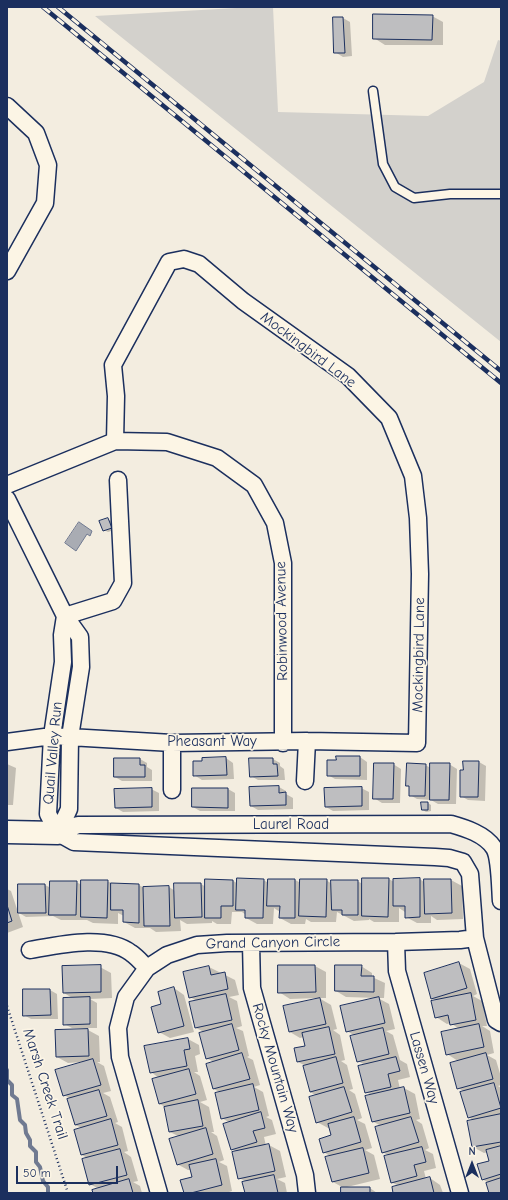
<!DOCTYPE html>
<style>
body{margin:0}
#map{position:relative;width:508px;height:1200px;overflow:hidden;background:#f3ede0;font-family:"Comic Neue",sans-serif}
canvas{display:block}
.frame{position:absolute;inset:0;border:8px solid #1b2f5e;pointer-events:none}
.north{position:absolute;left:452px;top:1144px;width:40px;height:40px;-webkit-text-stroke:3px #fcf5e5;paint-order:stroke;rotate:0deg;font-size:11px;font-weight:700;line-height:16px;text-align:center;color:#1b2f5e}
.north::after{content:'';display:block;margin:auto;width:14px;height:18px;background:#1b2f5e;clip-path:polygon(50% 0,100% 100%,50% 72%,0 100%)}
.scale{position:absolute;left:16px;top:1166px;width:102px;height:18px;box-sizing:border-box;border:2px solid #1b2f5e;border-top:0;padding-left:5px;font-size:12px;line-height:14px;white-space:nowrap;color:#1b2f5e;-webkit-text-stroke:3px #fcf5e5;paint-order:stroke}
</style>
<div id="map">
<canvas width="508" height="1200"></canvas>
<div class="frame"></div>
<div class="north">N</div>
<div class="scale">50 m</div>
</div>
<script>
const context = document.querySelector('canvas').getContext('2d');
context.lineJoin = 'round';
function paint(path, color) {
  context.fillStyle = color;
  context.fill(path, 'evenodd');
}
function stroke(path, color, width, dash) {
  context.strokeStyle = color;
  context.lineWidth = width;
  context.lineCap = dash ? 'butt' : 'round';
  context.setLineDash(dash || []);
  context.stroke(path);
}
function label(font, color, halo, rows, align = 'center') {
  context.font = font + ' "Comic Neue",sans-serif';
  context.lineWidth = 3.5;
  context.setLineDash([]);
  context.textBaseline = 'middle';
  context.strokeStyle = halo;
  context.fillStyle = color;
  for (const [text, x, y, turn = 0] of rows) {
    context.save();
    context.translate(x, y);
    context.rotate((+turn || 0) * Math.PI / 180);
    context.textAlign = isNaN(turn) ? turn : align;
    if (halo) context.strokeText(text, 0, 0);
    context.fillText(text, 0, 0);
    context.restore();
  }
}
paint(new Path2D(`
 M254,7H273L278,112L428,116L484,82L498,40L501,41V342L95,16Z`), '#d3d1cc');
const water = new Path2D(`
 M79,522L92,531L90,536L87,534L76,551L65,543Z`);
paint(water, '#a9acb3');
stroke(water, '#707a91', 1);
paint(new Path2D(`
 M432,16L443,22V45H385L374,38Z
 M343,18L350,22L352,56L343,57L335,52Z
 M108,519L111,521L114,530L108,532L104,530Z
 M337,757H360L367,762V780L335,779L328,775L337,761Z
 M226,758L233,763L234,779L202,780L194,775L203,761V759Z
 M140,759L147,763V767L152,770V781H122L115,777Z
 M273,759L280,763V766L284,769L285,780H258L251,776Z
 M479,762L486,766L485,801L468,800L461,796Z
 M7,764L16,768L13,805H7Z
 M393,764L401,769L400,803H382L374,798Z
 M449,764L457,769L456,804H438L431,800L417,799L410,795V787L407,785L425,765L431,768Z
 M279,787L286,791V794L293,798V809L258,810L251,806Z
 M361,788L369,792V810L333,811L326,807Z
 M151,789L159,793V811L123,812L116,808Z
 M228,789L235,793V811H200L193,807Z
 M428,803L431,805V811L426,812L423,810Z
 M389,879L394,882L420,879L425,883V880H451L462,886L463,919L437,920L431,916V923H417L406,917L405,912L399,908V922H374L369,919V920L354,921L337,912L336,922H311L306,919L305,924H291L280,918V912L274,908L273,924H257L246,918V915L242,912H232L231,924H217L212,921V923L187,924L180,920L181,931L156,932L150,928H135L124,922V916L118,913V924L93,923L87,920H61L53,916L26,917L19,913V885H45L51,888L76,882L82,885L107,881L113,884L139,885L144,888L169,887L175,891L201,884L206,887L232,880L238,884L263,880L269,883V880H295L301,883L326,880L332,884L357,881L363,884Z
 M7,889L11,891L23,927L7,933Z
 M459,963L470,969L477,994L473,996L482,1001L487,1026H482L490,1031L494,1053L487,1055L496,1060L501,1077V1085L498,1086L501,1088V1193H490L489,1183L482,1179L491,1162L488,1152L484,1153L473,1147L474,1121L469,1117L465,1092L458,1088V1061L447,1054L459,1029L451,1023L447,1024L436,1017L437,1001L432,998Z
 M279,966H315L326,972V998H319L331,1005L337,1029L333,1030L340,1035L345,1060L341,1061L347,1065L353,1089L349,1090L355,1094L362,1118L357,1120L365,1124L372,1148L365,1150L374,1155L380,1179L347,1187L370,1188L377,1193H342V1187L333,1182L331,1157L324,1152L332,1136L330,1128H328L317,1122V1096L310,1092L306,1066L298,1062L306,1046L304,1037L300,1038L290,1032L318,998L290,999L279,992Z
 M361,966L372,973V977L385,983L384,998H378L389,1004L395,1029L386,1031L393,1035L400,1060L407,1064L410,1077L398,1080L400,1089L404,1088L415,1094L420,1119L416,1120L422,1124L429,1148L425,1150L433,1154L436,1168L424,1171L426,1179L430,1178L440,1185L443,1193H394L399,1186L391,1182L389,1156L383,1152L381,1126L372,1121V1095L366,1092L365,1065L358,1061L355,1036L347,1031L377,998L346,997L336,991Z
 M100,967L111,973L112,998L90,999L97,1003V1028H72L64,1024L74,999L64,993Z
 M209,967L235,980L239,995L229,997L237,1001L242,1026L236,1028L243,1031L249,1056L247,1057L253,1060L260,1085L254,1087L263,1092L269,1116L266,1117L272,1120L276,1134L264,1137L266,1146L269,1145L280,1151L286,1177L277,1179L285,1183L287,1193H246L247,1182L239,1178L237,1152L232,1149L230,1123L222,1118L221,1093L214,1089V1062L206,1058L204,1032L196,1028L197,1001L190,997Z
 M174,988L184,995L194,1032L170,1038L159,1032L162,1005Z
 M50,990L57,994L58,1019H31L24,1015Z
 M88,1030L99,1036L100,1062H97L104,1066L111,1091L103,1093L110,1097L118,1122L115,1123L122,1127L128,1151L124,1152L131,1157L138,1181L133,1182L140,1186L142,1193H94L99,1189L90,1184L89,1159L82,1155L75,1130L82,1128L75,1125L71,1099L64,1095L82,1062L68,1063L57,1057Z
 M188,1039L199,1045L200,1054L195,1056L198,1072H194L200,1076L207,1100L200,1102L209,1107L214,1132H211L217,1136L224,1160L219,1162L227,1166L232,1191L226,1193H185L193,1178L191,1170H188L177,1164L180,1137L170,1132L165,1107L160,1104L159,1078L151,1072Z`), '#0003');
stroke(new Path2D(`
 M7,1070V1080L12,1085V1095L17,1099L20,1120L25,1125L26,1133L30,1140V1146L36,1152V1162L40,1167L43,1181L48,1187V1193`), '#707a91', 4);
const building = new Path2D(`
 M373,14L433,15L432,40L373,39Z
 M333,17H343L345,53H334Z
 M108,518L112,528L103,531L99,521Z
 M336,756H360V776H327V760H336Z
 M226,757L227,775L193,776V761H202V758Z
 M114,758H140V765H145V777H114Z
 M249,758H273V764H277L278,776L250,777Z
 M463,761H479L478,797H460V770H463Z
 M374,763H394L393,799H373Z
 M407,763L426,764L425,796H409V786H406Z
 M430,763H450L449,800H430Z
 M279,786V793L286,792V805L250,806L249,787Z
 M362,787V806L325,807L324,788Z
 M152,788V807L115,808L114,789Z
 M192,788H228V808L192,807Z
 M421,802H428V810H422Z
 M237,878L264,879L263,918H245V910H236Z
 M362,878H389L388,917L362,916Z
 M420,878V917L405,918V906H393V879Z
 M205,879L233,880V906H221V918H205Z
 M268,879H295V918H279L280,906H267Z
 M300,879H327L326,917L299,916Z
 M424,879H451L452,913L425,914Z
 M81,880H108L107,918L81,917Z
 M331,880H358V915H342V910H332Z
 M50,881H77L76,915H49Z
 M111,883L139,884V923L123,922V910H111Z
 M174,883H201L202,917L175,918Z
 M18,884H45L46,913H18Z
 M169,886L170,926H144L143,887Z
 M7,905L12,921L7,923Z
 M459,962L467,988L431,999L424,973Z
 M101,965V992L63,993L62,966Z
 M278,965H315L316,992L278,993Z
 M335,965H362L361,976H374V992L335,991Z
 M209,966L211,975L225,972L228,989L189,998L183,972Z
 M174,987L184,1026L158,1033L151,1007L161,1004L158,992Z
 M23,989H50L51,1015L23,1016Z
 M471,993L476,1020L450,1025L448,1015L435,1018L431,1001Z
 M226,994L232,1020L195,1028L189,1002Z
 M90,997V1024L63,1025V998Z
 M379,997L385,1023L346,1032L340,1006Z
 M320,998L326,1024L289,1032L283,1006Z
 M232,1024L239,1050L206,1059L199,1033Z
 M479,1024L484,1047L446,1055L441,1032Z
 M329,1027L335,1054L297,1062L294,1048L305,1046L302,1033Z
 M383,1028L389,1054L357,1062L350,1036Z
 M88,1029L89,1056L56,1057L55,1030Z
 M188,1038L190,1049L184,1050L187,1066L150,1073L144,1046Z
 M242,1053L250,1079L213,1089L206,1064Z
 M486,1053L493,1079L457,1089L450,1063Z
 M336,1057L343,1083L310,1092L303,1066Z
 M396,1057L400,1071L388,1074L391,1087L365,1093L358,1066Z
 M93,1059L101,1085L63,1096L55,1070Z
 M189,1069L196,1094L159,1104L152,1079Z
 M494,1083L501,1108L468,1118L460,1092Z
 M253,1084L259,1110L221,1119L215,1093Z
 M344,1087L352,1112L316,1123L309,1097Z
 M404,1087L410,1113L372,1122L365,1096Z
 M99,1090L107,1116L75,1125L67,1099Z
 M198,1100L203,1126L169,1132L164,1107Z
 M261,1112L265,1128L253,1131L257,1142L231,1150L223,1124Z
 M501,1114V1142L472,1147L467,1121Z
 M354,1117L361,1142L323,1153L319,1139L331,1135L328,1124Z
 M411,1117L419,1142L382,1153L375,1127Z
 M111,1119L118,1145L81,1155L74,1130Z
 M206,1128L213,1154L177,1165L169,1139Z
 M269,1144L275,1171L238,1179L232,1152Z
 M501,1146V1174L482,1180L477,1164L489,1161L486,1150Z
 M422,1147L426,1162L414,1165L417,1176L391,1183L384,1156Z
 M363,1148L369,1173L332,1182L325,1157Z
 M120,1149L127,1175L89,1185L82,1159Z
 M216,1159L222,1185L191,1193H184L180,1180L192,1177L189,1165Z
 M274,1175L278,1193H245L242,1182Z
 M430,1177L434,1193H393L392,1187Z
 M501,1178V1193H489L486,1183Z
 M129,1179L133,1193H93L92,1190Z
 M341,1187H370V1193H341Z`);
paint(building, '#bebec0');
stroke(building, '#1b2f5e', 1);
const lane = new Path2D(`
 M373,91L383,164L395,187L414,198L450,194H501`);
const street = new Path2D(`
 M7,106L36,133L48,165L45,203L7,271
 M7,485L115,441L167,442L217,458L254,485L275,523L283,563V743
 M7,499L65,616L80,637L81,667L70,737L69,809L58,833
 M65,616L113,601L123,583L118,480
 M7,742L52,736L172,743L307,741L417,743L420,574L418,518L413,476L389,418L348,376L243,301L199,264L184,259L169,262L113,365L116,396L115,441
 M172,743V790
 M305,781L307,741
 M58,833L74,842L435,857L449,858L463,862L470,874L475,938L496,1020L501,1023
 M58,833L78,825L451,824C465,828 485,834 494,848C500,857 500,889 501,901
 M58,833L48,814L52,736L63,662L62,635L65,616
 M396,942L397,971L460,1193
 M251,943L252,988L305,1175L307,1193
 M30,950C59,945 106,934 131,953C137,957 142,963 147,968
 M159,1193L120,1057L118,1028L126,997L147,968L167,955L197,945L227,943L396,942L460,940L475,938`);
const secondary = new Path2D(`
 M7,832L58,833`);
stroke(lane, '#1b2f5e', 11);
stroke(street, '#1b2f5e', 19);
stroke(secondary, '#1b2f5e', 25);
stroke(new Path2D(`
 M7,1006L68,1193`), '#1b2f5e', 2.5, [1, 3]);
stroke(lane, '#fcf5e5', 8);
stroke(street, '#fcf5e5', 16);
stroke(secondary, '#fcf5e5', 22);
const rail = new Path2D(`
 M43,7L501,383
 M58,7L501,371`);
stroke(rail, '#1b2f5e', 4.5);
stroke(rail, '#fcf5e5', 3, [9]);
label('15px', '#1b2f5e', '#fcf5e5', [
 ["Mockingbird Lane",308,350,37],
 ["Robinwood Avenue",282,621,-91],
 ["Mockingbird Lane",419,655,-89],
 ["Pheasant Way",212,742],
 ["Quail Valley Run",53,753,-85],
 ["Laurel Road",291,825],
 ["Grand Canyon Circle",273,943,-1],
 ["Rocky Mountain Way",275,1068,74],
 ["Lassen Way",424,1068,74],
 ["Marsh Creek Trail",45,1084,72]
]);
</script>
